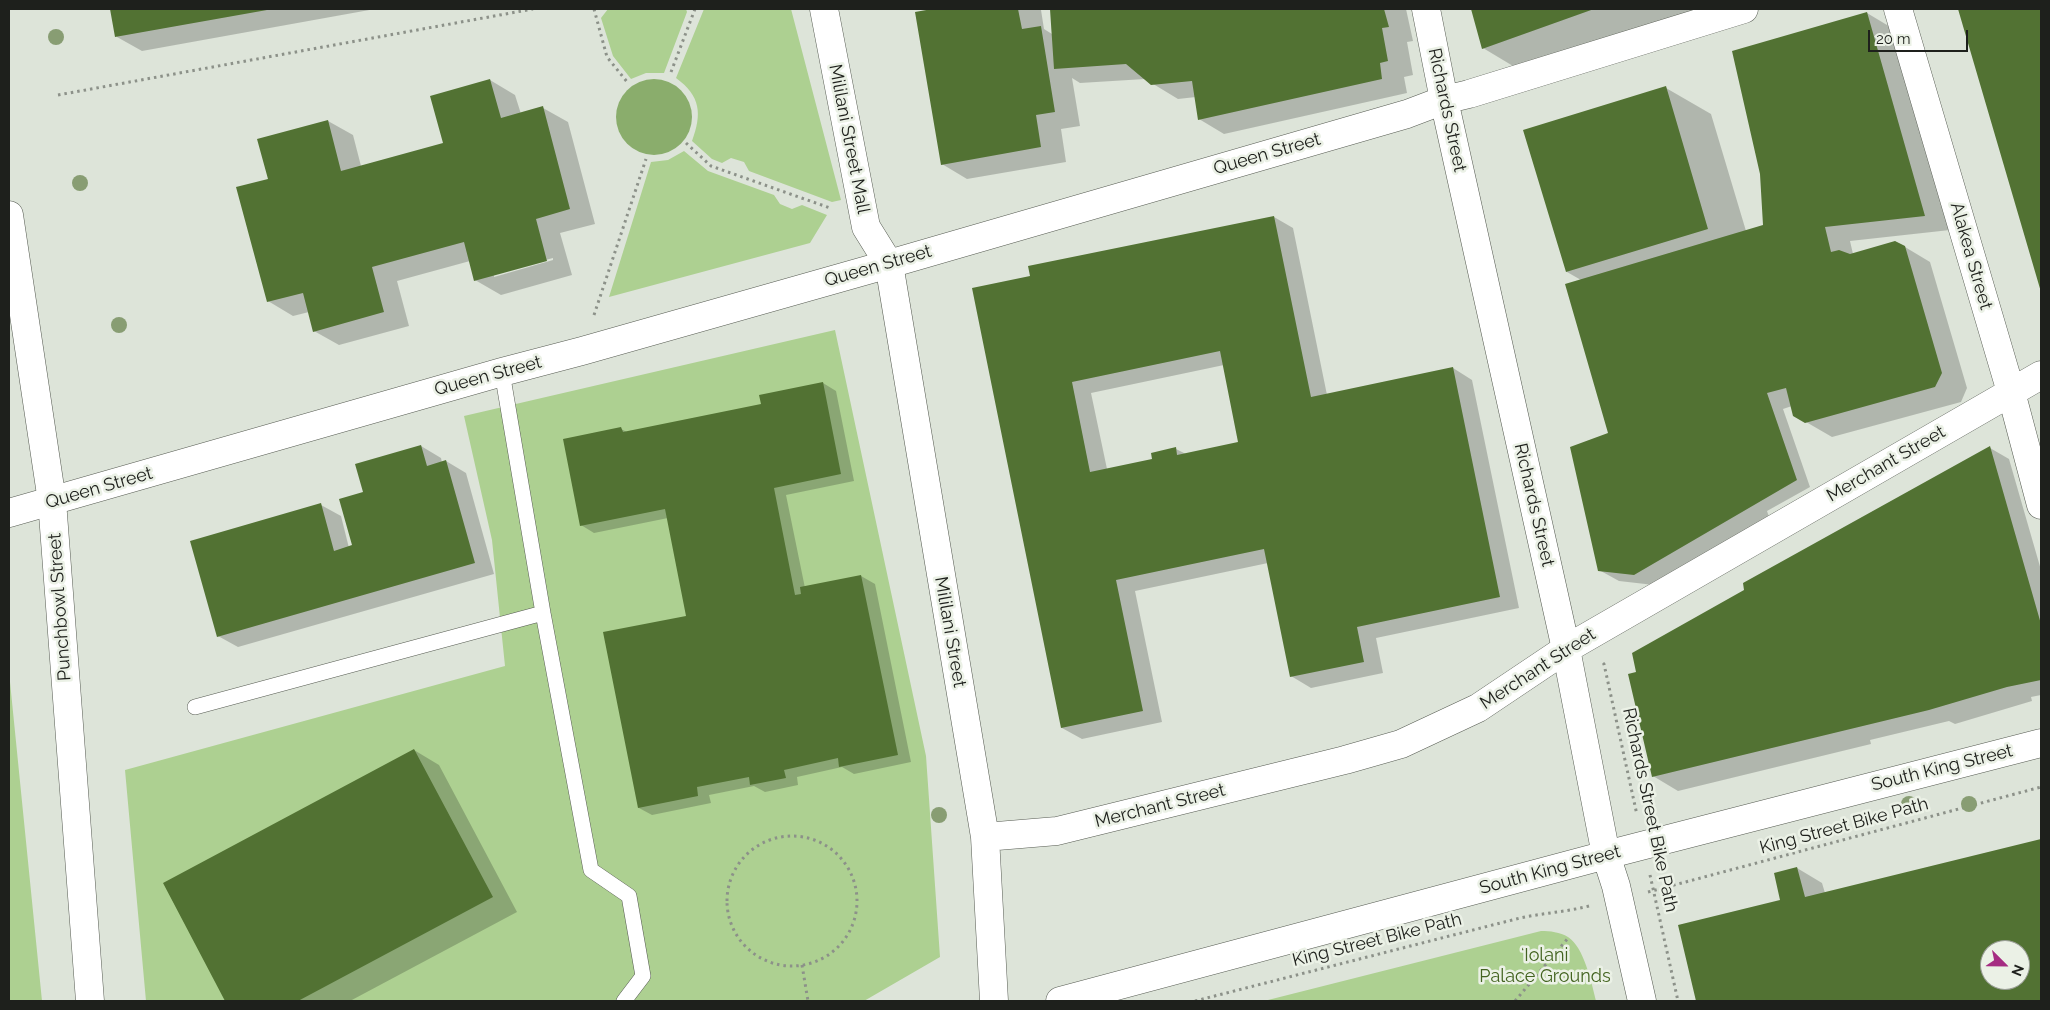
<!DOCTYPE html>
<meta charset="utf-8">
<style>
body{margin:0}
#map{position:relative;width:2050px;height:1010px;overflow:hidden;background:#dde4d9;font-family:Raleway,sans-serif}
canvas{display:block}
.frame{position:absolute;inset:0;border:10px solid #1e201c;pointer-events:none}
.north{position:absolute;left:1980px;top:940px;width:50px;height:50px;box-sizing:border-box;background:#ebf1e6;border:1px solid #999d95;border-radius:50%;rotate:113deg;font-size:14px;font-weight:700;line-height:20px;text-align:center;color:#1e201c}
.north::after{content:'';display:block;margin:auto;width:18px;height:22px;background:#a52c82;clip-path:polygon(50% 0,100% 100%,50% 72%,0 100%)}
.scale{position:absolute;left:1868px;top:30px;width:100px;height:22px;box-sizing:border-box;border:2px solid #1e201c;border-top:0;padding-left:6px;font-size:15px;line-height:18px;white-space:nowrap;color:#1e201c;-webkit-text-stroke:4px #ebf1e6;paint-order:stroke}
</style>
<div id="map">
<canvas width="2050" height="1010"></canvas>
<div class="frame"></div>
<div class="north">N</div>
<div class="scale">20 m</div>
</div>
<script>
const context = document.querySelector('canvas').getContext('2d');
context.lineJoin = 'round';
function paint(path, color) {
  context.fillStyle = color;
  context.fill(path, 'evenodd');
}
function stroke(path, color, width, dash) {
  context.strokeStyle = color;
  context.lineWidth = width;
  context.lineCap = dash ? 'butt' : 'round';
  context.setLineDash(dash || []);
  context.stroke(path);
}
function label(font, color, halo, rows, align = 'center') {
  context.font = font + ' Raleway,sans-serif';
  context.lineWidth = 5;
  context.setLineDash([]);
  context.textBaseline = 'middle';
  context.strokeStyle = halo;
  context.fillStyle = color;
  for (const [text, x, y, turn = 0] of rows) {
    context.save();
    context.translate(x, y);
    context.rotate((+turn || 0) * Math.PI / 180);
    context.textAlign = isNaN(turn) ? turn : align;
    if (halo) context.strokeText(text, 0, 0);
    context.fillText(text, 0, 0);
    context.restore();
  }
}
paint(new Path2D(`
 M608,9H686L687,12L664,73H646L631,79L613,56L601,18Z
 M704,9H791L841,200L832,202L749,171L744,162L731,158L722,163L712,159L692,141C702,114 701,96 676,78Z
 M684,151L708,171L774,195L780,204L792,209L802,205L827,215L810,243L609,297L651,162L668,160Z
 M835,330L926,756L940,957L864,1001H146L125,770L505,666L492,540L464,416Z
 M9,672L42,1001H9Z
 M1541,931C1550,931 1560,932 1568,937C1584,947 1592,984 1596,1001H1264Z`), '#add091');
paint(new Path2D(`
 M616 117a38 38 0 1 1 76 0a38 38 0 1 1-76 0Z`), '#8aad6c');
paint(new Path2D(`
 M112,9H375L142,51L117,37Z
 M940,9H1038L1041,10L1044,29L1052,34L1051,9H1406L1413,41L1407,42L1413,75L1404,77L1407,93L1224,134L1199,119L1196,97L1178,99L1145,79L1080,83L1072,78L1080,126L1061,129L1066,162L967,179L942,164L917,13Z
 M1472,9H1711L1528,75L1483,48Z
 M1960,9H2041V289Z
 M1867,13L1892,28L1950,230L1850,241L1853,254L1905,247L1930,262L1967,388L1961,402L1832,437L1794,415L1792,406L1783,409L1810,487L1767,511L1769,517L1654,585L1619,581L1599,570L1610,434L1581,280L1567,272L1666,88L1711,114L1746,231L1764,225Z
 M490,80L515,95L521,114L543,108L568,122L595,224L560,233L572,275L501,295L475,280L470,261L397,281L409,326L339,345L314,331L309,312L293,316L268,301L269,179L328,121L353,135L361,166L444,144ZM553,258V260L494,277V274Z
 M1274,217L1293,228L1327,395L1453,368L1472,380L1519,608L1376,638L1383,673L1311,688L1291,676L1268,563L1135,591L1162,722L1082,739L1062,728L1031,277ZM1224,365L1240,443L1186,454L1176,449L1153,460L1107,469L1091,393Z
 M823,383L836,391L854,481L786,495L805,588L861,576L875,584L911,762L854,774L842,767L797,777L798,785L765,792L754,786L709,795L711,803L652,815L639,808L687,616L668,518L594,533L581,525L621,429L627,432L762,405Z
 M421,446L441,458L442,463L446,461L466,473L494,574L238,647L218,636L321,505L341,516L349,548L354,546L364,493Z
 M1990,448L2009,459L2041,570V695L2031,697L2032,701L1955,724L1949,721L1870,740L1871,744L1678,791L1653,776L1637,673L1745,591Z
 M414,750L439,765L517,912L350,1001H226L164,884Z
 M2041,840V1001H1698L1680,926L1782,901L1797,868L1822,883L1825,893ZM1990,950H2020V980H1990Z`), '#0003');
paint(new Path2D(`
 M110,9H267V10L115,37Z
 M932,9H1018L1022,29L1041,26L1055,112L1036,115L1041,147L941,165L915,12Z
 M1050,9H1384L1389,27L1382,28L1388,61L1380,63L1382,79L1198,120L1192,81L1151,85L1126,64L1054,69Z
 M1471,9H1594L1482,49Z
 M1958,9H2041V292Z
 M1867,12L1925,216L1825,227L1831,252L1839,250L1850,254L1895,241L1905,246L1942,373L1935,387L1805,423L1793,416L1786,388L1767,393L1797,480L1634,575L1598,571L1570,447L1608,433L1565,284L1763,225L1760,174L1732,51Z
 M490,79L501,118L543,106L570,209L536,219L547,261L474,281L464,242L372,267L384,312L313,332L303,293L267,302L236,187L268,179L257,139L328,120L341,171L443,143L430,96Z
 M1666,86L1708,229L1566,272L1523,130Z
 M1274,216L1311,397L1453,367L1500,597L1357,627L1364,662L1290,677L1264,549L1116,580L1143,711L1061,728L972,288L1030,276L1028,266ZM1220,351L1238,442L1177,455L1176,447L1151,453L1152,459L1090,472L1072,382Z
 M823,382L841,474L774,488L795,595L801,594L800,587L861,575L898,755L839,767L838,758L784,770L786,778L750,785L749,777L697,787L698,796L638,808L603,632L686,616L665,509L580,526L563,439L621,427L623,432L761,404L759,395Z
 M421,445L427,466L446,460L475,563L217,637L190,541L321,503L334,551L352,545L339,499L363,492L355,464Z
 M1990,446L2041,624V680L2007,687L1929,710L1652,777L1628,674L1636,672L1632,653L1744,590L1743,583Z
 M414,749L493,897L298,1001H225L163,883Z
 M2041,839V1001H1696L1678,925L1780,900L1774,873L1797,867L1805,897ZM1990,950H2020V980H1990Z`), '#527233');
const lane = new Path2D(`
 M502,372L543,613L591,870L629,896L643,976L624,1001
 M195,707L543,613`);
const street = new Path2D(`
 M824,9L866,227L889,264L985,837L994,1001
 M985,837L1057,831L1345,760L1401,744L1478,708L1566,649`);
const secondary = new Path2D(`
 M1426,9L1444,100L1566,649L1606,855L1616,886L1642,1001
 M1898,9L2011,392L2041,505
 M9,513L502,372L582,351L889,264L1407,114L1444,100L1469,94L1744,9
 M1566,649L2041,375`);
const primary = new Path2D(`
 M9,215L52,501L90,1001
 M1060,1001L1606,855L2041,743`);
stroke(lane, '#575c53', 16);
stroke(street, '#575c53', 29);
stroke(secondary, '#575c53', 29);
stroke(primary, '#575c53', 29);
stroke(new Path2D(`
 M594,9L607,57L628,83
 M671,72L695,9
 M58,95L533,9
 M686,143L711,166L830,208
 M594,315L646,159
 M1603,663L1604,664L1637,815
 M727 901a65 65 0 1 1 130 0a65 65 0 1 1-130 0Z
 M1650,875L1678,1001
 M1648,892L2041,787
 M802,965L808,1001
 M1195,1001L1520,918C1543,913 1566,912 1589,906
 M1515,1001L1569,937`), '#8c9189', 3, [2.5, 4]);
stroke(lane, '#fff', 15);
stroke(street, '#fff', 28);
stroke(secondary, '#fff', 28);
stroke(primary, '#fff', 28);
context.fillStyle = '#889d73';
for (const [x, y] of [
 [56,37],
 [80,183],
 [119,325],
 [1909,804],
 [1969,804],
 [939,815]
]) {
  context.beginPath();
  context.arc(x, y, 8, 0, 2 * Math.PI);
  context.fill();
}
label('18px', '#1e201c', '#ebf1e6', [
 ["Richards Street",1447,110,78],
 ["Mililani Street Mall",849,139,79],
 ["Queen Street",1267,154,-16],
 ["Alakea Street",1971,256,74],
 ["Queen Street",878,266,-16],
 ["Queen Street",488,376,-15],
 ["Merchant Street",1886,464,-30],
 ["Queen Street",99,488,-16],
 ["Richards Street",1534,505,77],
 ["Punchbowl Street",60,607,-94],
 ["Mililani Street",950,632,80],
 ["Merchant Street",1538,669,-33],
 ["South King Street",1942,768,-14],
 ["Merchant Street",1160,806,-14],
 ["Richards Street Bike Path",1650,810,78],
 ["King Street Bike Path",1844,826,-15],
 ["South King Street",1550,870,-15],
 ["King Street Bike Path",1377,940,-14]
]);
label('18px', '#42631f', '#ebf1e6', [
 ["ʻIolani",1545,956],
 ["Palace Grounds",1545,977]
]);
</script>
